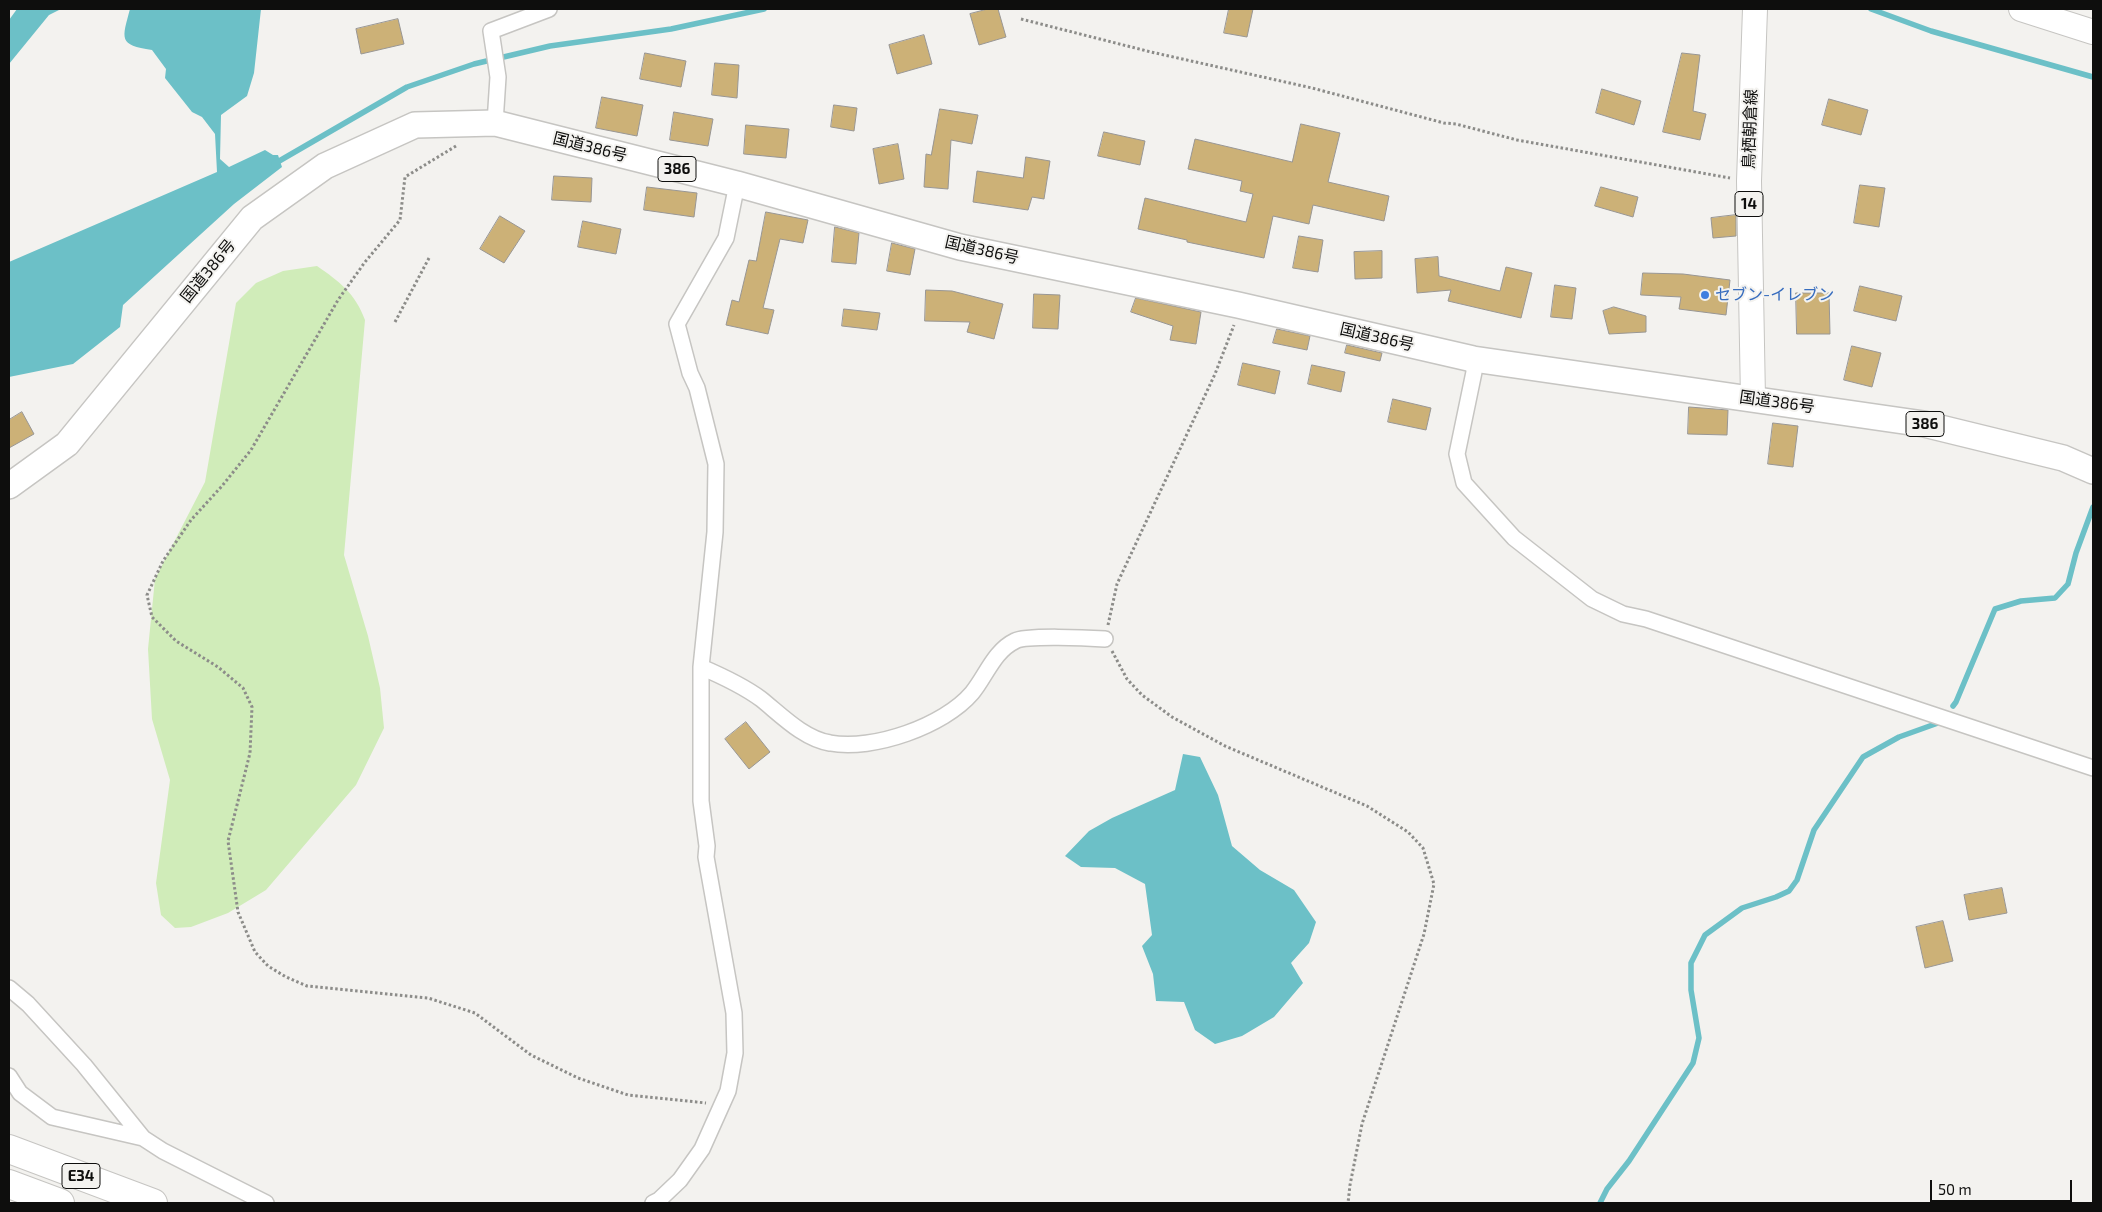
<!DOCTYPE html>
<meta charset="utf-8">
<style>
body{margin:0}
#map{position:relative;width:2102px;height:1212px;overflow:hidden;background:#f3f2ef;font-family:"Exo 2",sans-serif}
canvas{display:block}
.frame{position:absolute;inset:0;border:10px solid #0e0e0d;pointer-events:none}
.scale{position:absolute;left:1930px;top:1180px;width:142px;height:22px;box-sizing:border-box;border:2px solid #0e0e0d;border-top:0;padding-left:6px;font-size:15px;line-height:18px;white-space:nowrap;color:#0e0e0d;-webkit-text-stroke:4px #f3f2ef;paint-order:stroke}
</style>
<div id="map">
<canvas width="2102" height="1212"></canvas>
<div class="frame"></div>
<div class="scale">50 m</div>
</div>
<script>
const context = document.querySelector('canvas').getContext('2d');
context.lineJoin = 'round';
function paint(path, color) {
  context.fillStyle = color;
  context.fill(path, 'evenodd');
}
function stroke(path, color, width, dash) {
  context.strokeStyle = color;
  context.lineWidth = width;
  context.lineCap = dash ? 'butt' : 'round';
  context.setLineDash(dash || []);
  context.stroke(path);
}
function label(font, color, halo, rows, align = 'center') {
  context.font = font + ' "Exo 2","Noto Sans JP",sans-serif';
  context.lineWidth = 4;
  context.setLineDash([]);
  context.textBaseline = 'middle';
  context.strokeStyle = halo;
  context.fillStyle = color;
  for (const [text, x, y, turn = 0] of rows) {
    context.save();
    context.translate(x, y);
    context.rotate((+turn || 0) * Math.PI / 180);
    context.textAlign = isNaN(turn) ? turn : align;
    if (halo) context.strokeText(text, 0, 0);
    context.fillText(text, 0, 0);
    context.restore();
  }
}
paint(new Path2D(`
 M317,266C340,282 355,293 365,320L344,555L368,636L380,688L384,728L356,785L266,890L228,913L191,927L175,928L161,915L156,883L170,780L152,719L148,649L155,579L205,482L236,303L256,283L283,271Z`), '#d0ecb9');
paint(new Path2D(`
 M17,9H61L49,15L9,64V20Z
 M130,9H261L254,73L247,96L221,115L220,159L229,167L265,150L273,155H278L282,167L234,204L123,305L120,327L73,364L9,377V262L217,172L215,134L202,117L192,112L165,78L166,69L152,50C118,45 122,39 130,9Z
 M1183,754L1200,757L1218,795L1232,846L1260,870L1294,890L1316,922L1309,943L1291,963L1303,983L1274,1017L1242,1036L1215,1044L1195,1030L1184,1002L1156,1001L1153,974L1142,946L1152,935L1145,884L1115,868L1081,867L1065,856L1089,831L1112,818L1175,790Z`), '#6cc0c7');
stroke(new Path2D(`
 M1871,9L1931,31L2093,77
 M274,164L407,87L474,64L550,46L671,29L764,9
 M1953,706L1956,702L1995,609L2021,601L2055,598L2068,584L2076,553L2093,507
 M1600,1203L1607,1189L1629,1161L1693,1063L1699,1038L1691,990V963L1705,935L1742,908L1776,897L1789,891L1797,880L1814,830L1863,757L1899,737L1938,723`), '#6cc0c7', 5.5);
const building = new Path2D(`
 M988,9H998L1006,37L979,45L970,14Z
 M1229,9H1253L1247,37L1224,33Z
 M398,19L404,44L361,54L356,29Z
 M924,35L932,64L897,74L889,45Z
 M645,53L686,61L681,87L640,79Z
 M1682,53L1700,55L1693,111L1706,114L1700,140L1663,132Z
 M715,63L739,65L737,98L712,95Z
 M1602,89L1641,101L1634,125L1596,113Z
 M602,97L643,105L637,136L596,128Z
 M1829,99L1868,110L1861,135L1822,125Z
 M834,105L857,108L854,131L831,127Z
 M940,109L978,115L972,144L951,140L948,189L924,187L926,154L931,155Z
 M674,112L713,119L708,146L670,140Z
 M1301,124L1340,133L1328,182L1389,196L1384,221L1313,205L1309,224L1273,216L1264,258L1187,242V240L1138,229L1145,198L1246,222L1253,194L1240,191L1242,181L1188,169L1195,139L1292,162Z
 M746,125L789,129L786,158L744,154Z
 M1104,132L1145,141L1140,165L1098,156Z
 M898,144L904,179L879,184L873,149Z
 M1026,157L1050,161L1044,199L1032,197L1028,210L973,202L977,171L1023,178Z
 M554,176L592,178L591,202L552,200Z
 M1860,185L1885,188L1879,227L1854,223Z
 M647,187L697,193L694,217L644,210Z
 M1601,187L1638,197L1633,217L1595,206Z
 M766,212L808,220L803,243L780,239L763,308L774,310L768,334L726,325L732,300L739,302L749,260L756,261Z
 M1736,215V236L1713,238L1711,218Z
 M500,216L525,231L504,263L480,249Z
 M583,221L621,229L616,254L578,247Z
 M835,227L859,233L856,264L832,262Z
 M1299,236L1323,240L1318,272L1293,268Z
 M892,243L915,249L910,275L887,271Z
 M1382,251V278L1355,279L1354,252Z
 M1438,257L1439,276L1500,291L1506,267L1532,273L1521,318L1448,301L1451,290L1417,293L1415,259Z
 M1643,273L1683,274L1730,280L1726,315L1679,309L1681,297L1641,295Z
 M1555,285L1576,288L1572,319L1551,317Z
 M1860,286L1902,296L1896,321L1854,311Z
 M926,290L952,291L1003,304L994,339L967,332L970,322L925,321Z
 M1796,293H1829L1830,334H1797Z
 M1034,294L1060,295L1058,329L1033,328Z
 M1136,298L1201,312L1196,344L1170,340L1173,326L1131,312Z
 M1614,307L1646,316V332L1609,334L1603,311Z
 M844,309L880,313L877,330L842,326Z
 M1277,329L1310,336L1307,350L1273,343Z
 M1347,345L1382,353L1380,361L1345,353Z
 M1852,346L1881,353L1872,387L1844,380Z
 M1243,363L1280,371L1275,394L1238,385Z
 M1312,365L1345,372L1341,392L1308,384Z
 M1393,399L1431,408L1426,430L1388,422Z
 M1689,407L1728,410L1727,435L1688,434Z
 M22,412L34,434L9,448V420Z
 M1773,423L1798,426L1793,467L1768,464Z
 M746,722L770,752L749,769L725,739Z
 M2002,888L2007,913L1969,920L1964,895Z
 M1943,921L1953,961L1925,968L1916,927Z`);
paint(building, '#ccb177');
stroke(building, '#989694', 1);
const minor = new Path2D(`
 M495,123L498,77L491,31L549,9
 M1473,359L1474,372L1457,454L1464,483L1514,538L1592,599L1623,614L1646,619L2093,768
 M701,667C722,676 742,685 761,699C781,715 804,739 830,743C873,751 944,726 972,693C986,676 994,651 1015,641C1026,635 1089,638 1105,639
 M9,988L28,1004L84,1065L143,1138L163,1151L266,1203
 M9,1076L20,1093L52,1117L143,1138
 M653,1203L659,1200L680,1180L702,1149L728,1091L735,1053L734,1013L706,857L707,846L701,801V667L715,532L716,464L697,388L690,373L677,324L726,238L737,184`);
const primary = new Path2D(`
 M2021,9L2093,32
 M1753,399L1749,181L1755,9`);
const trunk = new Path2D(`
 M9,486L67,444L252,218L325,166L415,125L495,123L737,184L960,247L1238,305L1473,359L1924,424L2063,458L2093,471`);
const motorway = new Path2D(`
 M9,1149L153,1203
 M9,1184L60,1203`);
stroke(minor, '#c6c5c2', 18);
stroke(primary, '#c6c5c2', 26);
stroke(trunk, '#c6c5c2', 28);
stroke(motorway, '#c6c5c2', 30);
stroke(new Path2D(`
 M1021,19L1151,52L1312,88L1444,123L1456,124L1517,140L1730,178
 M456,146L405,177L400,220L365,262L338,300L251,450L222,486L191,520L163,561L147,595L152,617L176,641L218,667L243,688L252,707L250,753L228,841L238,912L255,952L268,966L286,977L307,986L428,998L475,1013L531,1055L578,1078L628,1095L706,1103
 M395,322L429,258
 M1108,625L1117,584L1215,374L1234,325
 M1112,651L1127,679L1142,695L1172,717L1225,746L1367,806L1408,832L1423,848L1434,884L1424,934L1362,1124L1350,1185L1348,1203`), '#8c8c89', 3, [2.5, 2.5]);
stroke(minor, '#fff', 15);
stroke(primary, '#fff', 24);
stroke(trunk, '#fff', 25);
stroke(motorway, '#fff', 28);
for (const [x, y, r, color] of [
 [1705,295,5,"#3f7fe0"]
]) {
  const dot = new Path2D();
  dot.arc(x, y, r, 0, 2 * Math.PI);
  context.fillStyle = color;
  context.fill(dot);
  stroke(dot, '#f3f2ef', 2);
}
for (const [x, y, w] of [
 [677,169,38],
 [1749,204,28],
 [1925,424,38],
 [81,1176,38]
]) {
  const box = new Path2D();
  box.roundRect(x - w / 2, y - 12.5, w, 25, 4);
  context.fillStyle = '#f3f2ef';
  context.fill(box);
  stroke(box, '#0e0e0d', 1);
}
label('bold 15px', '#0e0e0d', null, [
 ["386",677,169],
 ["14",1749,204],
 ["386",1925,424],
 ["E34",81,1176]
]);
label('16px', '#0e0e0d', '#f3f2ef', [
 ["鳥栖朝倉線",1750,129,-88],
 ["国道386号",590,147,14],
 ["国道386号",982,250,13],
 ["国道386号",208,271,-51],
 ["国道386号",1377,337,13],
 ["国道386号",1777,402,8]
]);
label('16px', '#366cbe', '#f3f2ef', [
 ["セブン-イレブン",1715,295]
], 'left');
</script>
